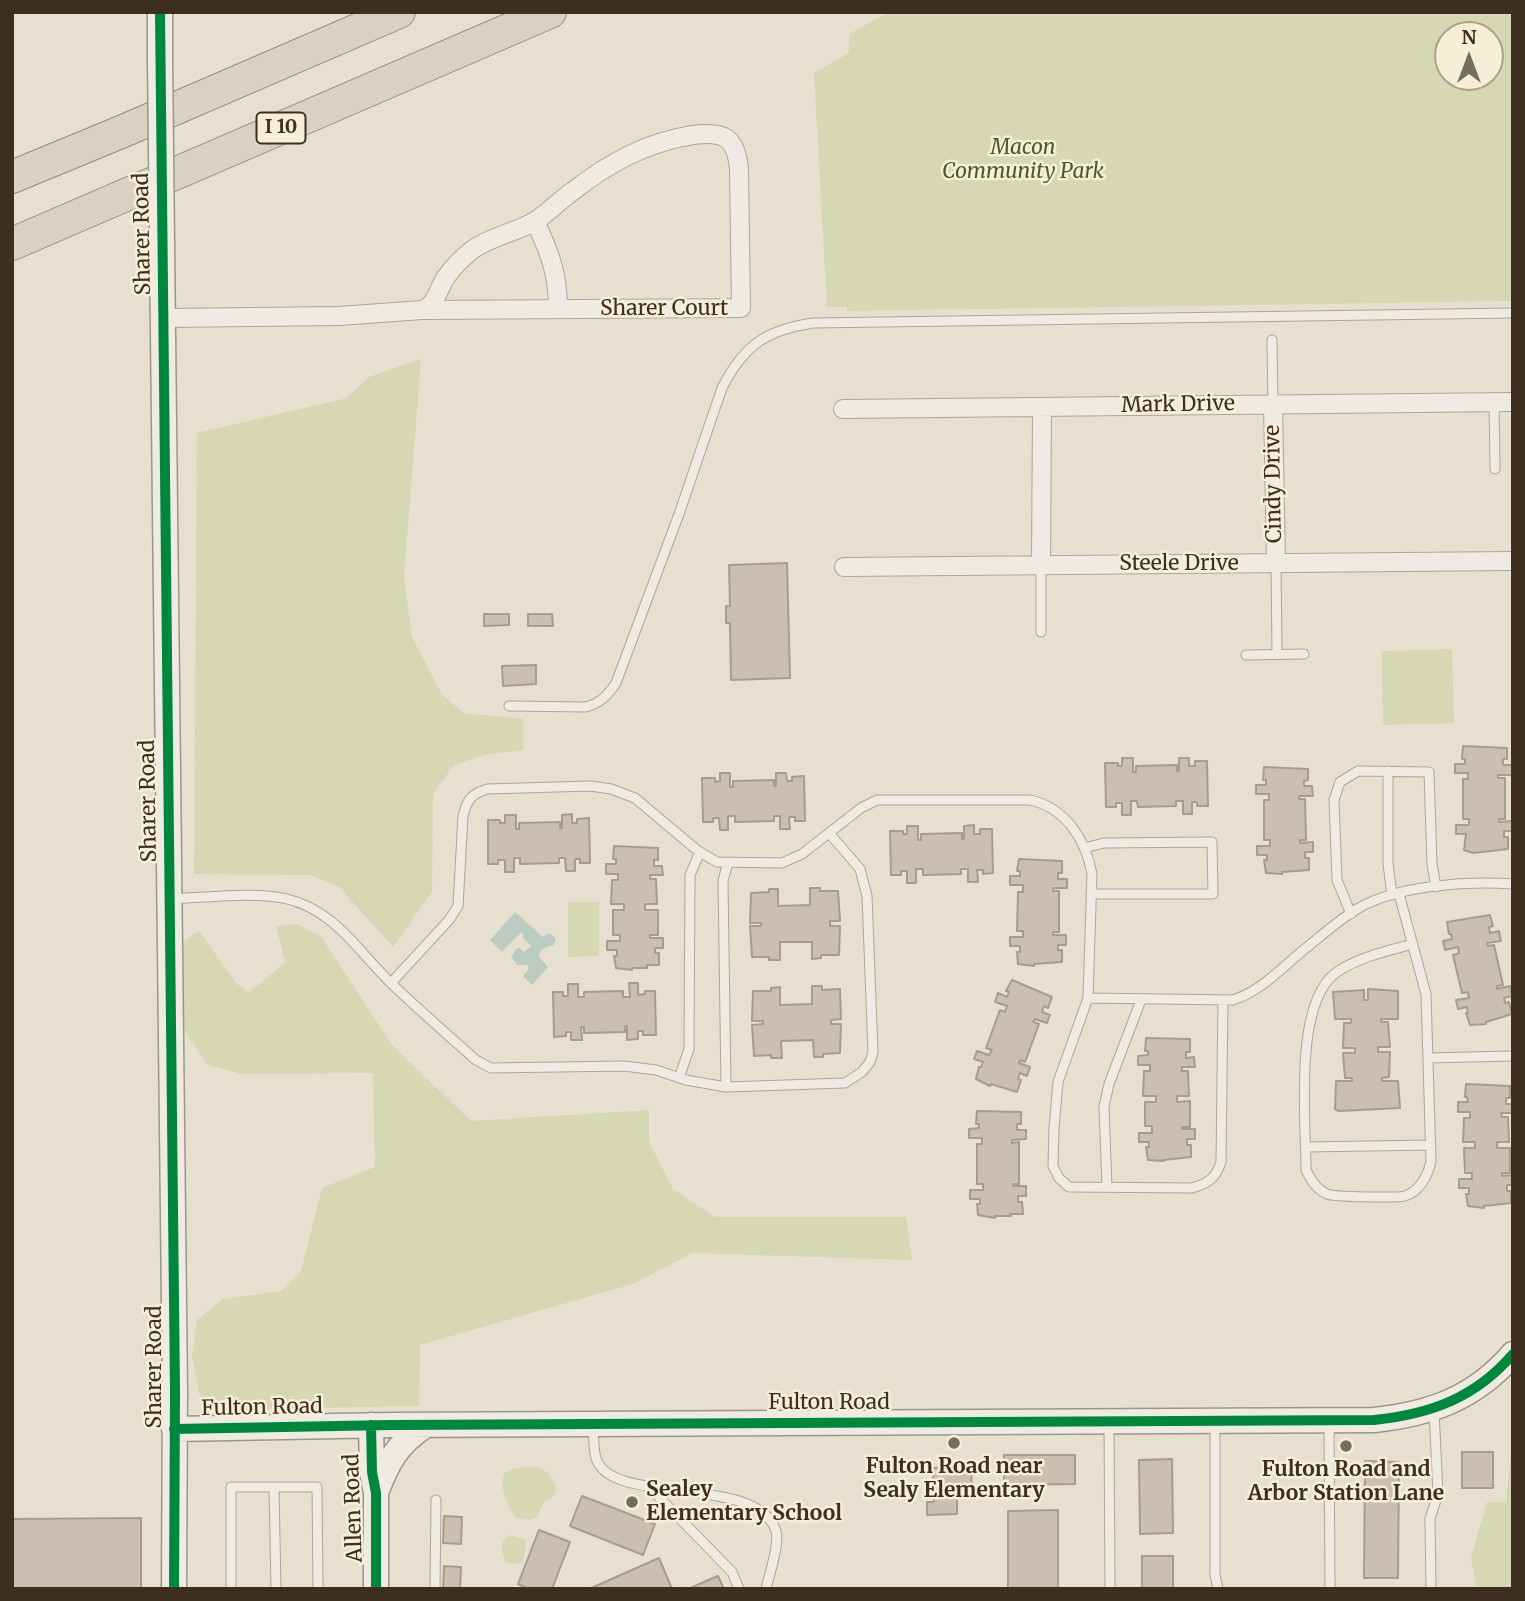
<!DOCTYPE html>
<style>
body{margin:0}
#map{position:relative;width:1525px;height:1601px;overflow:hidden;background:#e7e0d1;font-family:Merriweather,serif}
canvas{display:block}
.frame{position:absolute;inset:0;border:14px solid #3d2e20;pointer-events:none}
.north{position:absolute;left:1434px;top:21px;width:70px;height:70px;box-sizing:border-box;background:#f7eed8;border:2px solid #ada18e;border-radius:50%;rotate:0deg;font-size:19px;font-weight:700;line-height:28px;text-align:center;color:#3d2e20}
.north::after{content:'';display:block;margin:auto;width:24px;height:32px;background:#786c5e;clip-path:polygon(50% 0,100% 100%,50% 72%,0 100%)}
</style>
<div id="map">
<canvas width="1525" height="1601"></canvas>
<div class="frame"></div>
<div class="north">N</div>
</div>
<script>
const context = document.querySelector('canvas').getContext('2d');
context.lineJoin = 'round';
function paint(path, color) {
  context.fillStyle = color;
  context.fill(path, 'evenodd');
}
function stroke(path, color, width, dash) {
  context.strokeStyle = color;
  context.lineWidth = width;
  context.lineCap = dash ? 'butt' : 'round';
  context.setLineDash(dash || []);
  context.stroke(path);
}
function label(font, color, halo, rows, align = 'center') {
  context.font = font + ' Merriweather,serif';
  context.lineWidth = 5;
  context.setLineDash([]);
  context.textBaseline = 'middle';
  context.strokeStyle = halo;
  context.fillStyle = color;
  for (const [text, x, y, turn = 0] of rows) {
    context.save();
    context.translate(x, y);
    context.rotate((+turn || 0) * Math.PI / 180);
    context.textAlign = isNaN(turn) ? turn : align;
    if (halo) context.strokeText(text, 0, 0);
    context.fillText(text, 0, 0);
    context.restore();
  }
}
paint(new Path2D(`
 M889,12H1513V301L847,311V307H827L814,73L849,53V34ZM1448,35H1490V77H1448Z
 M421,359L404,577L412,637L441,693L463,713L523,719V750L484,755L454,765L433,794L432,892L393,947L339,887L310,875L194,874L197,433L347,398L369,377Z
 M1452,649L1454,723L1383,725L1382,651Z
 M568,902H599V956L568,957Z
 M298,924L322,938L392,1045L471,1121L649,1110V1142L673,1189L715,1217H906L912,1260L692,1253L633,1284L420,1345L419,1406L203,1410L192,1357L197,1320L223,1299L281,1291L301,1271L322,1188L375,1167L373,1073L241,1074L208,1065L182,1028V942L199,931L237,984L249,993L285,962L276,926Z
 M1513,1432V1589H1477L1471,1558L1487,1502H1506Z
 M530,1466C545,1468 555,1475 556,1492L551,1499L545,1501L536,1518L529,1520L516,1518C507,1504 499,1489 504,1473L509,1470Z
 M510,1535L527,1540L523,1561C517,1565 511,1564 505,1562L502,1550L503,1541Z`), '#d6d7b3');
paint(new Path2D(`
 M515,912L543,937L549,933L556,938L554,945C547,948 540,947 539,957L548,967L532,985L523,976L528,970V965H517L511,957L517,948H520L524,952L531,946L522,937L524,935L521,932L502,952L490,940Z`), '#bcccc2');
const building = new Path2D(`
 M787,563L790,678L731,680L730,623H726V606H730L729,565Z
 M484,614H509V625L484,626Z
 M528,614H552L553,626H528Z
 M536,665V684L503,686L502,666Z
 M1463,746L1507,748V759H1503V765H1512V775H1498V778H1505V819H1499V822L1512,821V831H1504V837H1508V849L1473,853L1464,850L1466,834H1456V825H1469V819H1463V779H1468V773H1455V764H1465V759H1462Z
 M1122,758H1133V772H1136V766L1177,765V771H1179V758H1189V766H1195V761H1207L1208,806H1197V802H1192V814H1183V801H1176V806L1138,807L1137,801H1131V815H1122V803H1116V807H1106L1105,763H1118V766H1122Z
 M1264,767L1308,769V780L1304,781V786H1312L1313,796H1299V799H1305L1306,840H1300V843L1313,842V852H1305V858H1309V870L1282,872V874L1266,873L1264,860H1267V855H1257V846H1270V840H1264V800H1269V794H1256V785H1266V780H1263Z
 M720,773H730V787H733V781L774,780V786H776V773H786L787,781H792V777L804,776L805,821H795V817H789L790,829H780V816H774V821L735,822V816H728V830H720L719,818H713V822H703L702,778H715V782L720,781Z
 M572,814V823H577V819L589,818L590,863H580V859H575V871H566L565,858H559V863L520,864V858H514V872H505V860H498V864H488V820H500V823H505V815H516V829H519V823L560,822V828H562V815Z
 M974,825V834H980V829H992L993,873L983,874V870H977L978,882H968V869H961V874L923,875V869H916V883H907V871H901V875H891L890,831H903V834H907V826H918V840H921V834L962,833V839H964V826Z
 M614,846L658,848V860H654V866H662L663,875H650V879H656L657,904H645V910H658V935H650V938H663V948H655V953H659V965H647V968H632V970L616,968L614,956H617V950H607V941H620V935H613V910H624V904H611L612,880H618V874H606V864H616V859H613Z
 M1019,859L1062,861V873H1058V879H1067V888H1053V891H1059V932H1053V935H1066V945H1058V950H1062V962L1034,964V966L1018,964L1017,952H1020V946H1010V937H1023V931H1017L1018,892H1023V885H1010V876H1020V871H1017Z
 M810,888H820V891H838L840,921H830V926H840L839,955H821V958L812,959V942H780V960H769V957H752L750,926H761V923H750L751,893L769,892V889H778V906L810,905Z
 M1490,915L1493,926L1489,927L1490,933L1499,931L1501,941L1487,943L1488,946L1494,945L1503,985L1497,986V989L1510,986L1512,996L1504,998L1505,1003L1509,1002L1512,1014L1486,1022V1024L1470,1025L1466,1013H1468L1467,1007L1458,1009L1456,1000L1469,998L1468,992L1462,993L1453,955L1459,953L1458,947L1445,950L1443,941L1452,939L1451,934H1449L1447,922Z
 M1012,980L1052,997L1048,1008L1044,1006L1042,1012L1050,1015L1047,1023L1035,1019L1033,1022L1039,1024L1025,1062L1020,1060L1019,1063L1030,1067L1027,1076L1020,1073L1018,1079L1021,1080L1017,1092L991,1084L990,1086L976,1079L979,1067H981L983,1062L974,1059L977,1051L989,1055L992,1050L986,1048L1000,1010L1005,1012L1007,1006L995,1002L998,993L1007,997L1009,992L1006,991Z
 M629,983H638V995L645,994V991H655L656,1035H643V1031H638V1039L627,1040V1026H625V1032L584,1033V1027H581L582,1040H571V1032H566V1036L554,1037L553,992H563V996H568V984H578V997H584V992L623,991V997H630Z
 M812,986H822V990L840,989L841,1019L831,1020V1024H841L840,1053L823,1054V1057H814L813,1040L781,1041L782,1058H771V1055L754,1056L752,1025L763,1024V1021H752L753,991H771V988L780,987V1005L812,1004Z
 M1368,989L1398,991V1019H1381V1022H1388L1390,1047H1378V1052H1390L1389,1077L1382,1078V1081H1398L1400,1108L1339,1111L1335,1109L1336,1081H1352V1078H1345L1343,1053H1355V1048H1343L1344,1023H1351V1019H1335L1333,992L1364,990V1000H1368Z
 M1146,1038L1190,1039V1052H1186V1058L1194,1057L1195,1067H1182V1071H1188L1189,1096H1177V1102L1190,1101V1127H1182V1129H1195V1139H1187V1145H1191V1157L1164,1160V1161L1148,1160L1146,1147H1149V1142H1139V1133H1152V1126H1145V1102H1156V1096H1143L1144,1071H1150V1065H1138V1056L1148,1055V1051H1145Z
 M1466,1084L1510,1086V1098H1506V1104H1513V1113H1501L1502,1117H1508L1509,1142H1497V1148H1510V1173H1502V1176L1513,1175V1185H1507V1191H1511V1203L1484,1206V1208L1468,1206L1466,1194H1469V1188H1459V1179H1472V1173H1465L1464,1148H1475V1142H1463L1464,1118H1470V1112H1458V1102H1468L1467,1097H1465Z
 M977,1111L1021,1112V1124H1017V1130H1026V1139L1012,1140V1143L1019,1142V1184H1013V1186H1026V1196H1018V1202H1022L1023,1214H1010L1011,1216H995V1218L978,1215L977,1204H980V1199H970V1190H983V1184H977V1144H982V1138H969V1129L979,1128V1124H976Z
 M1462,1452H1493V1488H1462Z
 M1004,1455H1075V1484L1004,1485Z
 M1172,1459L1173,1533L1140,1534L1139,1460Z
 M1365,1461L1399,1462L1398,1578H1364Z
 M954,1467V1470L971,1469L972,1489L957,1490V1514L927,1515V1502H934L933,1468Z
 M582,1496L655,1524L643,1555L570,1526Z
 M1058,1510V1589H1008V1511Z
 M444,1516L462,1517L461,1544L443,1543Z
 M141,1518V1589H12V1519Z
 M539,1530L570,1542L552,1589H530L518,1584Z
 M1142,1556H1173V1589H1142Z
 M659,1558L672,1589H589Z
 M444,1566L461,1567L460,1589H443Z
 M718,1576L724,1589H688L713,1578Z`);
paint(building, '#cbbfb2');
stroke(building, '#a89c90', 2);
const lane = new Path2D(`
 M1272,340L1273,404
 M1494,402L1495,469
 M1276,563L1277,654
 M1041,565V632
 M1246,655L1304,654
 M509,706L585,707C600,704 608,695 616,683L679,514L722,388C744,345 766,330 813,323L1513,313
 M1388,771V864L1392,895
 M1084,848L1104,843L1212,842L1213,894H1091
 M1399,894L1426,994L1431,1162C1427,1177 1420,1191 1405,1196C1399,1198 1333,1197 1327,1194C1316,1189 1311,1180 1306,1170C1306,1121 1293,1002 1337,972C1359,957 1387,951 1413,944
 M170,899C204,898 255,891 287,899C335,910 359,953 393,985C420,1011 448,1035 476,1060L491,1068L624,1066L656,1070L686,1080L726,1087L845,1083L862,1072L870,1062L873,1052L867,896L860,869L829,833
 M1351,914L1337,880L1334,800L1340,782L1358,771L1429,772L1432,864L1436,887
 M391,983L449,920L458,906L463,816C467,800 471,794 487,789L591,786L611,789L635,798L698,851L717,862L782,863L802,854L861,808L877,800H1030C1066,808 1086,840 1092,874L1088,998L1058,1082L1054,1128L1053,1166L1059,1178L1069,1187L1192,1188C1209,1183 1216,1178 1221,1162L1223,1000
 M1088,998L1233,1000C1263,990 1281,968 1306,948C1322,935 1339,920 1357,909C1397,885 1467,881 1513,884
 M1428,1058L1511,1056
 M679,1078L689,1049L690,875L700,852
 M726,1087L723,881L728,862
 M1306,1147L1431,1145
 M1107,1187L1104,1107L1109,1084L1141,1000
 M1109,1423L1110,1589
 M1215,1423V1575L1218,1589
 M1329,1423L1330,1589
 M593,1426C594,1435 593,1448 596,1458C610,1507 757,1473 776,1531C780,1544 769,1575 766,1589
 M648,1486L732,1572L739,1589
 M274,1487L276,1589
 M231,1589V1487H317L318,1589
 M435,1589L436,1500
 M1431,1589L1430,1519L1438,1494L1434,1410`);
const street = new Path2D(`
 M535,221C550,253 558,274 558,309
 M164,318L339,316L422,310L741,308L739,169C736,137 724,131 693,135C647,142 609,163 573,191C560,200 548,213 535,221C515,233 491,236 472,250C462,258 453,267 446,277C438,289 436,306 422,310
 M1273,404L1276,563
 M843,409L1513,402
 M1041,565L1042,407
 M844,567L1513,561`);
const secondary = new Path2D(`
 M160,12V58
 M162,244L175,1392L174,1589
 M371,1425L372,1472L376,1493V1589
 M174,1429L392,1425L1374,1420C1431,1414 1475,1398 1513,1354
 M376,1493C388,1461 397,1444 426,1425`);
const highway = new Path2D(`
 M12,177L121,132L399,12
 M12,244L550,12`);
stroke(lane, '#ada599', 11);
stroke(street, '#ada599', 20);
stroke(secondary, '#9c958a', 27);
stroke(highway, '#928b80', 34);
stroke(lane, '#efebe3', 9);
stroke(street, '#efebe3', 18);
stroke(secondary, '#efebe3', 24);
stroke(highway, '#dad1c2', 32);
const secondaryBridge = new Path2D(`
 M160,58L162,244`);
stroke(secondaryBridge, '#9c958a', 27, []);
stroke(secondaryBridge, '#efebe3', 24);
stroke(new Path2D(`
 M160,12L175,1392L174,1589
 M371,1425L372,1472L376,1493V1589
 M174,1429L392,1425L1374,1420C1431,1414 1475,1398 1513,1354`), '#00873e', 10);
for (const [x, y, r, color] of [
 [954,1443,7,"#786c5e"],
 [1346,1446,7,"#786c5e"],
 [632,1502,7,"#786c5e"]
]) {
  const dot = new Path2D();
  dot.arc(x, y, r, 0, 2 * Math.PI);
  context.fillStyle = color;
  context.fill(dot);
  stroke(dot, '#f7eed8', 2.5);
}
for (const [x, y, w] of [
 [281,128,49]
]) {
  const box = new Path2D();
  box.roundRect(x - w / 2, y - 15.5, w, 31, 5);
  context.fillStyle = '#f7eed8';
  context.fill(box);
  stroke(box, '#3d2e20', 2);
}
label('bold 19px', '#3d2e20', null, [
 ["I 10",281,128]
]);
label('italic 21px', '#4d5a26', '#f7eed8', [
 ["Macon",1023,148],
 ["Community Park",1023,172]
]);
label('21px', '#3d2e20', '#f7eed8', [
 ["Sharer Road",143,234,-91],
 ["Sharer Court",664,309],
 ["Mark Drive",1178,405,-1],
 ["Cindy Drive",1274,484,-91],
 ["Steele Drive",1179,564],
 ["Sharer Road",149,801,-91],
 ["Sharer Road",155,1367,-90],
 ["Fulton Road",829,1403],
 ["Fulton Road",262,1408,-1],
 ["Allen Road",354,1508,-92]
]);
label('bold 21px', '#3d2e20', '#f7eed8', [
 ["Fulton Road near",954,1467],
 ["Sealy Elementary",954,1491],
 ["Fulton Road and",1346,1470],
 ["Arbor Station Lane",1346,1494],
 ["Sealey",646,1490,"left"],
 ["Elementary School",646,1514,"left"]
]);
</script>
